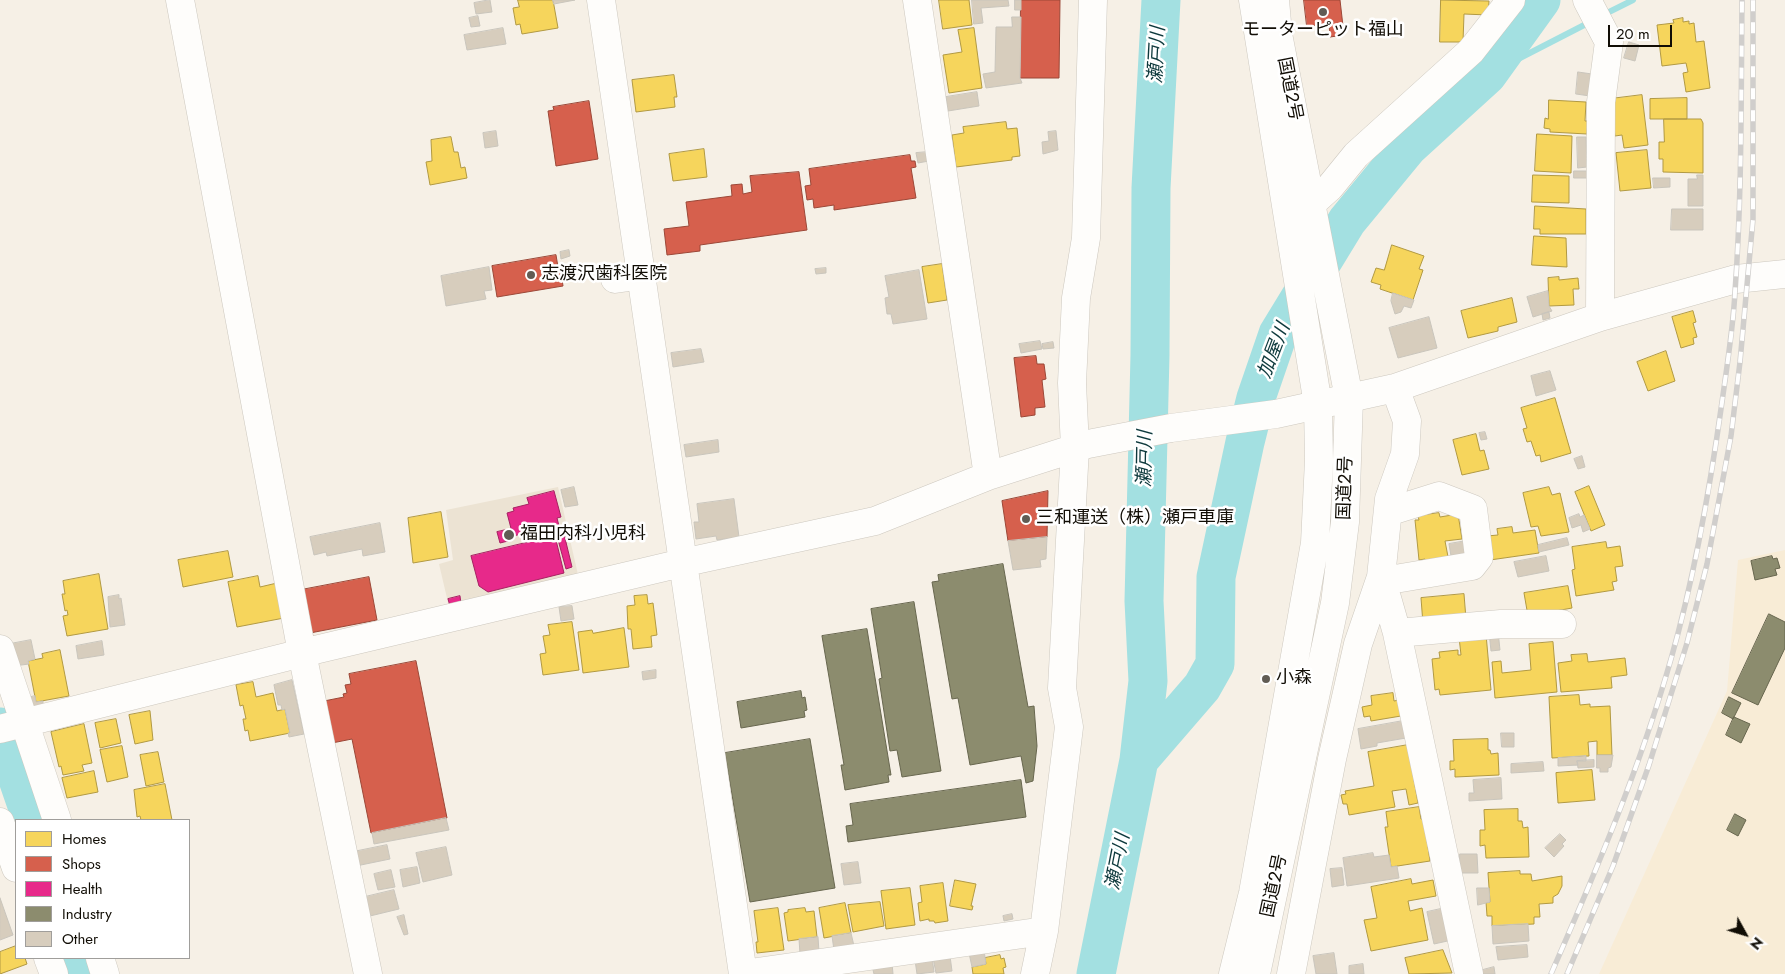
<!DOCTYPE html>
<meta charset="utf-8">
<style>
body{margin:0}
#map{position:relative;width:1785px;height:974px;overflow:hidden;background:#f6f0e6;font-family:Jost,sans-serif}
canvas{display:block}
.legend{position:absolute;left:15px;top:819px;width:175px;height:140px;box-sizing:border-box;background:#fff;border:1px solid #a09e9b;margin:0;padding:6px 9px;list-style:none;font-size:15px;color:#110d05}
.legend li{display:flex;align-items:center;gap:10px;height:25px}
.legend b{width:25px;border:1px solid #a09e9b}
.north{position:absolute;left:1720px;top:909px;width:50px;height:50px;-webkit-text-stroke:4px #fff;paint-order:stroke;rotate:129deg;font-size:14px;font-weight:700;line-height:20px;text-align:center;color:#110d05}
.north::after{content:'';display:block;margin:auto;width:18px;height:22px;background:#110d05;clip-path:polygon(50% 0,100% 100%,50% 72%,0 100%)}
.scale{position:absolute;left:1608px;top:25px;width:64px;height:22px;box-sizing:border-box;border:2px solid #110d05;border-top:0;padding-left:6px;font-size:15px;line-height:18px;white-space:nowrap;color:#110d05;-webkit-text-stroke:4px #fff;paint-order:stroke}
</style>
<div id="map">
<canvas width="1785" height="974"></canvas>
<ul class="legend">
<li><b style="height:14px;background:#f6d55c"></b>Homes</li>
<li><b style="height:14px;background:#d6604d"></b>Shops</li>
<li><b style="height:14px;background:#e7298a"></b>Health</li>
<li><b style="height:14px;background:#8c8c6e"></b>Industry</li>
<li><b style="height:14px;background:#d7cdbd"></b>Other</li>
</ul>
<div class="north">N</div>
<div class="scale">20 m</div>
</div>
<script>
const context = document.querySelector('canvas').getContext('2d');
context.lineJoin = 'round';
function paint(path, color) {
  context.fillStyle = color;
  context.fill(path, 'evenodd');
}
function stroke(path, color, width, dash) {
  context.strokeStyle = color;
  context.lineWidth = width;
  context.lineCap = dash ? 'butt' : 'round';
  context.setLineDash(dash || []);
  context.stroke(path);
}
function label(font, color, halo, rows, align = 'center') {
  context.font = font + ' Jost,"Noto Sans JP",sans-serif';
  context.lineWidth = 5;
  context.setLineDash([]);
  context.textBaseline = 'middle';
  context.strokeStyle = halo;
  context.fillStyle = color;
  for (const [text, x, y, turn = 0] of rows) {
    context.save();
    context.translate(x, y);
    context.rotate((+turn || 0) * Math.PI / 180);
    context.textAlign = isNaN(turn) ? turn : align;
    if (halo) context.strokeText(text, 0, 0);
    context.fillText(text, 0, 0);
    context.restore();
  }
}
paint(new Path2D(`
 M1785,550V974H1599L1727,691L1738,560Z`), '#f8ecd6');
paint(new Path2D(`
 M558,487L579,579L450,611L439,564L453,560L446,510Z`), '#ece3d3');
const homes = new Path2D(`
 M518,0H553L558,28L522,34L520,24L516,25L513,8L519,7Z
 M939,0H969L972,25L943,29Z
 M1441,0L1489,1L1488,15L1464,14L1463,42H1440Z
 M1683,18V22L1689,21V24L1694,23L1696,42L1704,41L1710,88L1686,92L1683,73L1688,72L1686,63L1662,66L1657,25L1674,23L1673,20Z
 M974,28L982,88L949,93L943,55L962,52L958,30Z
 M674,75L677,97H674L675,107L636,112L632,80Z
 M1642,95L1648,145L1624,148L1622,135L1615,136L1610,99Z
 M1687,98V119H1650V99Z
 M1549,100L1586,102L1585,121H1588L1587,134L1550,132V129L1544,128L1545,118L1548,119Z
 M1664,119H1701L1703,123V173L1663,172V159H1659V142H1664Z
 M1006,122L1007,129L1017,128L1020,156L1012,157V160L956,167L952,135L964,133L963,127Z
 M1537,134L1572,136L1571,173L1535,171Z
 M451,137L454,152H458L461,168L465,167L467,178L430,185L426,162L432,161L431,140Z
 M704,149L707,177L673,181L669,154Z
 M1647,150L1651,188L1620,191L1616,153Z
 M1533,175L1569,176V203L1532,202Z
 M1535,206L1586,209V234H1540V229H1534Z
 M1534,236L1566,238L1567,267L1532,265Z
 M1392,245L1424,256L1419,269L1423,270L1413,300L1380,289L1381,285L1371,282L1376,268L1384,270Z
 M942,264L947,300L928,303L922,267Z
 M1559,277V280L1578,278L1579,289H1573L1574,305L1549,306L1548,278Z
 M1512,298L1517,322L1498,327V331L1468,338L1461,311Z
 M1693,311L1696,322L1693,323L1697,337L1693,338L1694,344L1681,348L1672,317Z
 M1666,351L1675,381L1648,391L1637,362Z
 M1555,398L1571,453L1541,462L1540,455L1536,456L1531,441L1527,442L1523,429L1527,428L1521,408Z
 M1476,434L1480,451L1484,450L1489,469L1462,475L1453,440Z
 M1589,486L1605,525L1591,531L1575,492Z
 M1549,487L1552,495L1560,493L1569,532L1541,536L1538,526L1531,527L1523,493Z
 M441,512L448,557L413,563L408,518Z
 M1439,513L1440,517L1458,514L1462,539L1445,541L1449,562L1426,566L1425,559L1419,560L1415,520H1419L1418,516Z
 M1512,527L1513,533L1535,530L1539,553L1490,560L1487,536L1498,535L1497,529Z
 M1606,542L1607,548L1620,546L1623,566L1615,567L1617,581L1612,582L1614,590L1576,596L1572,570L1575,569L1572,547Z
 M228,551L233,577L183,587L178,560Z
 M99,574L108,629L67,636L63,616L68,615L67,610L65,611L62,594H65L63,581Z
 M258,576L260,587L277,583L284,618L237,627L228,582Z
 M1568,586L1572,608L1528,616L1524,593Z
 M1464,594L1466,619L1423,624L1421,598Z
 M647,595L648,604L653,603L657,635L651,636L652,647L633,649L631,629H628L627,606L635,605L634,596Z
 M572,622L579,670L543,675L540,654L546,653L543,636L550,635L548,625Z
 M624,628L629,667L583,673L578,632L592,630L593,633Z
 M1486,634L1491,690L1440,695L1439,689L1435,690L1432,659L1440,658L1439,652L1458,650V655H1461L1459,637Z
 M1553,642L1557,692L1495,698L1492,662L1501,661L1502,673L1531,670L1529,644Z
 M60,650L69,696L36,702L28,661L43,658L42,654Z
 M1587,654L1588,662L1625,658L1627,675L1611,677L1612,688L1561,692L1558,663L1572,661L1571,655Z
 M253,682L256,697L273,693L277,711L285,709L290,733L250,741L248,730L245,731L243,719H246L243,705L240,706L236,685Z
 M1393,693L1394,701L1399,700L1401,716L1371,721L1370,716L1364,717L1362,707L1372,705L1371,696Z
 M1579,695L1580,705L1590,704V707L1610,706L1612,755H1597V741L1588,742L1589,756L1552,758L1549,697Z
 M150,711L153,740L135,744L129,715Z
 M116,719L121,743L100,748L95,723Z
 M84,724L92,763L82,765L84,771L63,775L61,766L59,767L51,732Z
 M1488,739V750H1490L1491,754L1498,753L1499,775L1455,777V769L1450,770V761H1454L1453,740Z
 M1408,745L1418,803L1409,805L1406,789L1392,791L1395,807L1349,815L1347,804H1343L1341,795L1346,794L1345,791L1374,786L1368,752Z
 M122,746L128,777L107,782L100,750Z
 M158,752L164,782L146,786L140,755Z
 M1592,770L1595,800L1558,803L1556,773Z
 M94,771L98,792L67,798L62,778Z
 M165,784L172,820H141L140,816L137,817L134,790Z
 M1419,807L1421,819H1424L1430,861L1391,867L1385,827H1388L1386,812Z
 M1518,809V821H1522L1523,828L1528,827L1529,857L1486,858L1485,845L1480,846V830H1485L1484,810Z
 M1520,871V874H1531L1532,881L1562,876V886L1558,894L1553,897V903L1539,904L1540,917H1534V924L1492,926V916H1487L1486,902H1490L1488,873Z
 M1411,879L1412,884L1433,880L1436,896L1408,901L1410,911L1422,908L1428,940L1371,951L1364,920L1377,918L1371,887Z
 M955,880L976,884L971,906H973L972,910L950,906Z
 M943,883L948,921L935,923L934,921H929V919L920,921L918,903L922,902L920,886Z
 M910,888L915,925L886,929L881,891Z
 M880,902L884,926L853,932L848,905Z
 M845,903L851,933L824,938L819,908Z
 M778,908L784,950L757,953L756,942H758L754,911Z
 M805,908L806,912L814,911L817,937L788,941L784,913L788,912V910Z
 M16,946V958H25L27,964L0,974V952Z
 M1443,950L1452,973L1409,974L1405,958Z
 M1000,955L1001,959L1004,958L1006,967L1003,968L1004,974H973L972,967L986,964L985,958Z`);
paint(homes, '#f6d55c');
stroke(homes, '#b19942', 1);
const shops = new Path2D(`
 M1021,0H1060L1059,78H1020Z
 M1304,0H1340L1344,35L1330,37L1329,24L1307,26Z
 M589,101L598,159L556,166L548,111L554,110L553,107Z
 M910,155L911,161H915L916,167L911,168L916,198L834,210V205L814,208L813,199L807,200L805,186L811,185L809,169Z
 M799,172L807,230L700,245V251L667,255L664,229L689,226L686,202L732,196L731,185L742,184L743,194L752,192L750,176Z
 M556,255L559,273L568,271L569,278L562,279L563,286L497,297L492,266Z
 M1036,356L1037,364H1044L1046,379L1042,380L1045,407L1035,408V415L1021,417L1014,358Z
 M1048,491L1047,537L1008,541L1002,501Z
 M369,577L377,620L310,633L301,590Z
 M416,661L447,818L371,833L352,739L332,743L324,701L344,697L343,694L347,693L345,685L351,684L349,674Z`);
paint(shops, '#d6604d');
stroke(shops, '#9b4737', 1);
const health = new Path2D(`
 M554,491L561,517L557,518L559,526L550,528L552,537L533,541L530,532L513,536L507,513L514,511L513,508L529,504L527,498Z
 M506,530L507,535L511,534L512,540L500,543L497,532Z
 M564,534L572,567L566,569L557,536Z
 M555,536L564,573L488,592L479,586L471,556Z
 M460,596L461,604L450,606L448,599Z`);
paint(health, '#e7298a');
stroke(health, '#a72162', 1);
const industry = new Path2D(`
 M1772,556L1773,559L1777,558L1780,568L1775,569L1777,575L1755,580L1751,561Z
 M1003,564L1028,707L1034,706L1037,746L1033,781L1026,783L1021,756L970,765L958,698L952,699L932,582L939,581L938,575Z
 M914,602L941,771L902,777L897,750L890,751L879,679L882,678L871,609Z
 M1769,614L1785,622V648L1758,705L1732,693Z
 M867,629L891,775H888L889,782L845,790L841,765H844L822,636Z
 M801,691L802,698L805,697L807,710L804,711L805,717L741,728L737,702Z
 M1729,697L1741,703L1733,719L1722,713Z
 M1734,717L1750,724L1741,743L1726,735Z
 M810,739L835,888L750,902L725,753Z
 M1021,780L1026,817L848,842L846,826L853,825L850,804Z
 M1735,814L1746,820L1738,836L1727,830Z`);
paint(industry, '#8c8c6e');
stroke(industry, '#67664e', 1);
stroke(new Path2D(`
 M1603,15L1633,0
 M1487,75L1592,21`), '#a3e0e1', 6);
stroke(new Path2D(`
 M0,727L32,820
 M1139,760L1202,687L1215,664L1216,577L1245,442L1256,398L1278,334L1347,221L1408,147L1487,75L1541,0
 M76,958L81,974
 M1096,974L1139,760L1148,681L1144,601L1150,355L1151,188L1161,0`), '#a3e0e1', 39);
const building = new Path2D(`
 M490,0L492,12L476,14L474,3Z
 M553,0H575L554,4Z
 M972,0H1008L1009,6L981,8L983,23L974,24Z
 M1015,0H1021V10H1015Z
 M478,16L480,26L471,27L469,18Z
 M1012,17H1021L1020,78L1022,83L986,88L983,74L995,72L996,27H1012Z
 M503,28L506,44L467,50L464,35Z
 M1629,42L1639,45L1635,61L1624,58Z
 M1578,72L1592,74L1590,96L1576,94Z
 M977,92L979,106L948,111L946,97Z
 M496,131L498,146L485,148L483,133Z
 M1056,131L1058,150L1043,154L1042,142L1049,141L1048,132Z
 M1577,137H1586L1587,167L1578,168Z
 M928,152L929,161L918,163L916,153Z
 M1574,171H1587V178H1574Z
 M1697,175H1703V206H1688V179H1697Z
 M1653,178H1670V187L1654,188Z
 M1672,209H1703V230H1671Z
 M569,250L570,256L561,259L560,252Z
 M489,267L492,290L484,291L486,299L446,306L441,276Z
 M826,268V273L816,274L815,269Z
 M919,270L927,319L893,324L891,314H887L885,298L889,297L885,276Z
 M1548,291L1549,306L1552,311L1533,317L1527,297Z
 M1393,293L1414,300L1411,308L1404,306L1401,312L1395,314L1391,301Z
 M1549,312L1550,318L1543,320L1542,314Z
 M1429,317L1437,348L1398,358L1389,328Z
 M1040,341L1042,349L1021,353L1019,344Z
 M1053,342L1054,348L1043,349L1042,344Z
 M701,349L704,362L673,367L671,353Z
 M1550,371L1556,390L1536,396L1531,376Z
 M1485,432L1487,439L1481,440L1479,433Z
 M718,440L719,452L686,457L684,445Z
 M1582,456L1585,467L1578,469L1574,459Z
 M574,487L578,505L565,507L561,490Z
 M734,499L739,537L717,540L716,536L696,539L694,522H699L697,504Z
 M1579,514L1580,517L1584,515L1590,529L1583,532L1581,525L1572,528L1569,518Z
 M380,523L385,552L363,556L362,549L327,556L326,552L314,555L310,537Z
 M1047,537L1046,559L1040,560L1041,567L1013,570L1008,541Z
 M1567,538L1569,545L1539,552L1538,545Z
 M1466,541L1469,559L1452,562L1449,544Z
 M1546,556L1549,571L1518,577L1514,562Z
 M119,595V599L121,598L125,625L110,627L108,597Z
 M572,606L574,619L561,621L559,607Z
 M1498,631L1500,650L1491,651L1489,632Z
 M31,640L35,659L28,661L29,664L14,666L10,644Z
 M102,641L104,655L78,659L76,646Z
 M656,670V678L643,680L642,672Z
 M292,680L304,734L289,737L288,733H290L285,709L282,710L281,705H278L274,685Z
 M35,696L36,702L43,701V705L29,708L27,698Z
 M1403,721L1406,738L1377,743V746L1361,749L1358,729Z
 M1501,733H1514V747H1502Z
 M1597,755H1613L1611,767L1608,768V772H1600V768H1597Z
 M1586,756V761H1577L1578,765L1558,766V758Z
 M1594,760V767L1578,768L1577,761Z
 M1543,762L1544,771L1511,773V764Z
 M1501,778L1502,799L1469,801V793H1474L1473,780Z
 M446,818L449,830L374,844L372,833Z
 M1560,834L1566,840L1562,844L1564,846L1554,857L1545,848Z
 M387,845L390,859L356,866L353,852Z
 M446,847L452,875L423,882L416,853Z
 M1373,853L1374,857L1389,855L1391,867L1397,866L1399,878L1347,886L1343,858Z
 M1460,854H1477L1478,873H1460Z
 M858,862L861,883L844,885L841,864Z
 M417,867L420,883L403,887L400,870Z
 M1342,868L1344,885L1332,887L1330,869Z
 M391,870L395,887L378,890L374,874Z
 M1477,888H1489L1490,902L1478,905Z
 M394,890L399,909L370,916L365,897Z
 M0,898L13,935L0,940Z
 M1445,908L1452,940L1434,944L1427,912Z
 M1012,914L1013,919L1004,921L1003,916Z
 M404,915L408,934L404,935L397,917Z
 M1528,924L1529,941L1493,944L1492,926Z
 M851,933L854,946L834,950L832,936Z
 M818,937L819,952L800,954L799,939Z
 M1527,945L1528,957L1498,960L1496,947Z
 M984,950L986,964L972,967L969,953Z
 M1334,953L1337,974H1316L1313,956Z
 M950,956L952,971L936,973L933,958Z
 M932,957L934,972L917,974L915,960Z
 M892,963L893,974H874L872,966Z
 M1363,964L1364,974H1349V966Z
 M1494,967L1495,974H1480L1479,971Z`);
paint(building, '#d7cdbd');
stroke(building, '#c9c5bc', 1);
const minor = new Path2D(`
 M180,0L302,653L368,974
 M601,0C651,324 695,649 743,974
 M917,0L988,476
 M1587,0L1609,42L1601,102L1600,317
 M1311,204L1330,187L1356,155L1471,51L1511,0
 M615,279L643,275
 M1381,577L1397,633L1469,974
 M1381,577L1395,579L1472,566L1479,557L1473,509L1439,496L1388,512
 M1397,633L1501,624H1562
 M0,649L57,820
 M0,729L302,653L682,563L875,521L988,476L1088,444L1171,428L1276,414L1395,388L1600,317L1736,279L1785,274
 M0,822L16,868
 M48,958L54,974
 M100,958L105,974
 M743,974L1044,931
 M1035,974L1044,931L1069,727L1062,688L1075,448L1072,383L1076,298L1086,238L1093,0
 M1291,974L1332,759L1358,644L1381,577L1389,499L1405,454L1407,421L1395,388`);
const highway = new Path2D(`
 M1233,974L1253,893L1315,543L1319,460L1318,405L1253,0
 M1256,974L1335,603L1345,522L1349,398L1278,34L1275,0`);
stroke(minor, '#cdc8bf', 29);
stroke(highway, '#cdc8bf', 29);
stroke(minor, '#fefdfb', 28);
stroke(highway, '#fefdfb', 28);
const rail = new Path2D(`
 M1551,974C1596,871 1640,768 1671,659C1695,575 1710,488 1722,402C1727,366 1733,329 1735,292C1742,195 1741,98 1742,0
 M1567,974L1613,866L1649,765L1687,643L1707,564L1731,436L1740,362L1753,219V0`);
stroke(rail, '#d0cecc', 5.5);
stroke(rail, '#fff', 4, [11]);
for (const [x, y, r, color] of [
 [1323,12,5,"#615c54"],
 [531,275,5,"#615c54"],
 [1026,519,5,"#615c54"],
 [509,535,6,"#615c54"],
 [1266,679,5,"#615c54"]
]) {
  const dot = new Path2D();
  dot.arc(x, y, r, 0, 2 * Math.PI);
  context.fillStyle = color;
  context.fill(dot);
  stroke(dot, '#fff', 2);
}
label('18px', '#110d05', '#fff', [
 ["モーターピット福山",1323,31,"center"],
 ["志渡沢歯科医院",541,275],
 ["三和運送（株）瀬戸車庫",1036,519],
 ["福田内科小児科",520,535],
 ["小森",1276,679]
], 'left');
label('18px', '#110d05', '#fff', [
 ["国道2号",1289,89,79],
 ["国道2号",1346,488,-88],
 ["国道2号",1275,886,-78]
]);
label('italic 19px', '#0d393c', '#fff', [
 ["瀬戸川",1158,55,-87],
 ["加屋川",1275,351,-69],
 ["瀬戸川",1146,459,-89],
 ["瀬戸川",1119,862,-79]
]);
</script>
